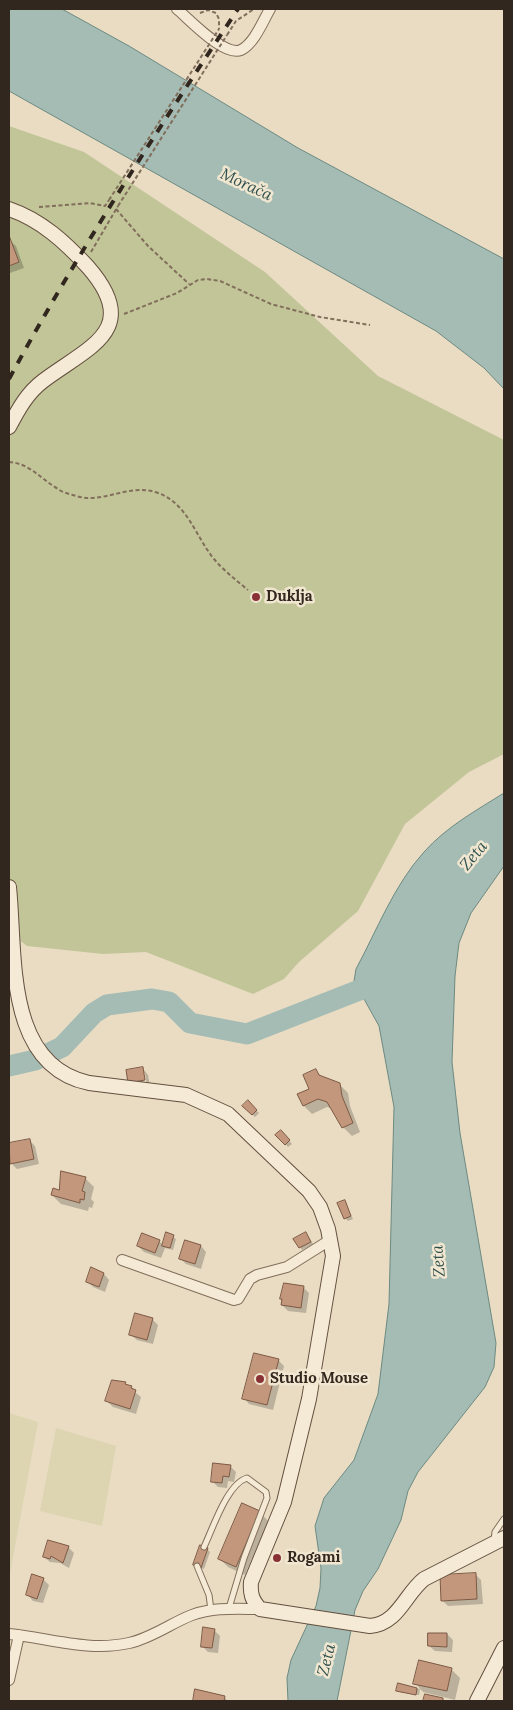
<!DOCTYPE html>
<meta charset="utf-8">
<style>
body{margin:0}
#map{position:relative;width:513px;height:1710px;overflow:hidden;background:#e9dcc3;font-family:Lora,serif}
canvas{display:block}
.frame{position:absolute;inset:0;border:10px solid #32271e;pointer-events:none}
</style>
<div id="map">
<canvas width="513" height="1710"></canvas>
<div class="frame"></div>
</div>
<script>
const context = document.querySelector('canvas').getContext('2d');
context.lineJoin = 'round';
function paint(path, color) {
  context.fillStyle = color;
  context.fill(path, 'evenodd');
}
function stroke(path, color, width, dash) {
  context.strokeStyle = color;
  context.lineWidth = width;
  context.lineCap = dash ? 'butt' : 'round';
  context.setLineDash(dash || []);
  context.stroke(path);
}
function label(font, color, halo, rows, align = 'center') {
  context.font = font + ' Lora,serif';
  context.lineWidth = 5;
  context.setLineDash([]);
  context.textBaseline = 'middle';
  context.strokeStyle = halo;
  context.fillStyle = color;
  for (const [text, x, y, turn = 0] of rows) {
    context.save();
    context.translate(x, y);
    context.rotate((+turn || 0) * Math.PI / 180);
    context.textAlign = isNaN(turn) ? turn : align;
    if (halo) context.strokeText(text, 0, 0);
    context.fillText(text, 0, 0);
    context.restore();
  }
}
paint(new Path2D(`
 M9,1413L38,1422L9,1579Z
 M56,1428L116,1446L102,1526L40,1511Z`), '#ddd5b1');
paint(new Path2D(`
 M9,126L84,152L265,272L378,376L504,440V754L469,772L405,824L358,911L299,962L284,979L253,994L146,952L103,954L27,946L9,932Z`), '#c2c598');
const water = new Path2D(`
 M9,9H62L129,46L298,148L504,259V389L484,368L436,331L9,91Z
 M504,793V866L471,913L459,943L455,976L452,1062L460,1133L496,1343L494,1367L485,1387L418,1472L408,1491L401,1520L378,1569L363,1591L355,1610L337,1701H288L287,1678L291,1660L316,1606L320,1588L321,1568L315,1526L324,1498L354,1460L378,1394L389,1304L394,1107L379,1026L354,981L356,969C377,930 394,885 424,852C446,827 477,810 504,793Z`);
paint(water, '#a4bcb4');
stroke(water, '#6c8981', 1);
paint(new Path2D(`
 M9,240L16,246L24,268L10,273Z
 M143,1069L148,1075L150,1086H147L145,1073H143L144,1086L129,1082Z
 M316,1071L323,1078L339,1084L348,1093L350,1106L360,1132L352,1136L343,1127L333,1109L327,1107L312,1114L304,1106Z
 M248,1102L259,1113L255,1117L244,1106Z
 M281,1131L292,1144L288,1147L277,1135Z
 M29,1140L35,1146L39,1164L17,1169L11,1163L9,1145Z
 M85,1178L94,1187L91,1199L94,1202L92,1208L89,1207L88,1211L61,1204L52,1195Z
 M344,1201L353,1219L348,1221L345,1218Z
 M167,1234L176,1239L173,1250L165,1248L161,1258L144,1252L138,1246L159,1241L163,1245Z
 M308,1236L313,1244L302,1250L295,1239Z
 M186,1241L201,1246L206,1252L201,1269L186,1264L180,1258Z
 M92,1269L104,1274L109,1280L105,1292L93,1287L87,1281Z
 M303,1287L309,1293L306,1313L288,1311L282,1305L281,1299Z
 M152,1319L158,1325L153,1344L137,1340L131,1335Z
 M278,1360L284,1366L273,1410L249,1404L244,1398Z
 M125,1384L141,1397L136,1414L113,1407L107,1401Z
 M230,1466L236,1472L234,1482L228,1481L227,1488L218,1487L212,1481Z
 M260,1512L268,1521L245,1575L228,1567L220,1559Z
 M68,1547L74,1553L69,1568L60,1563L50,1562L44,1557Z
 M207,1549L210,1552L204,1569L197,1567Z
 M475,1574L481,1580L483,1604L448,1606L442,1600Z
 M43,1579L49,1585L43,1603L33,1601L28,1595Z
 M214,1630L220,1636L218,1653L208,1652L202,1646Z
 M447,1634L453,1640L452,1652L435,1651L429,1646Z
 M451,1669L460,1678L455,1700L423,1692L415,1683Z
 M399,1685L420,1689L419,1695L399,1692Z
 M196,1691L224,1697L228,1701H194Z`), '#0003');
stroke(new Path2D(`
 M9,1066L35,1060L62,1047L94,1013L107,1005L152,999L169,1002L190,1023L247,1034L385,980`), '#a4bcb4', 21);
const building = new Path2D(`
 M10,238L19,262L9,266V239Z
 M143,1067L145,1080L128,1083L126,1070Z
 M316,1069L319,1075L340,1083L342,1096L353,1123L342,1128L327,1102L318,1099L303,1106L297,1094L309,1089L303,1075Z
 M248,1100L257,1110L252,1115L242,1106Z
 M281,1130L290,1140L285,1145L275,1135Z
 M30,1139L34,1159L10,1164L9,1143Z
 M61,1171L86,1177L82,1191L85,1192L84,1200L80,1199V1203L51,1195L53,1188L59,1190Z
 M345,1200L351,1216L344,1219L337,1203Z
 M166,1232L174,1235L170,1248L162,1246Z
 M306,1232L311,1242L299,1248L293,1239Z
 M142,1233L160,1240L155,1253L137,1246Z
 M185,1240L201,1245L195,1264L179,1259Z
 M91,1267L104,1273L99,1287L86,1282Z
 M284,1283L304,1286L301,1308L281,1305L282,1299H280Z
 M135,1313L153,1318L147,1340L129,1335Z
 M254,1353L279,1359L267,1405L242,1399Z
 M112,1380L126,1382L125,1384L132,1386L131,1388L136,1390L130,1409L105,1401Z
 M213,1463L231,1465L229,1477L223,1476L222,1483L211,1482Z
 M242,1503L260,1511L236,1567L218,1559Z
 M48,1540L69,1546L63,1563L51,1556L50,1559L43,1557Z
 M200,1545L208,1548L201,1568L193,1565Z
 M476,1573L477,1599L441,1601L440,1575Z
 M32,1574L44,1578L37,1599L26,1595Z
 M203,1627L215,1629L212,1648L201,1647Z
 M428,1633H447V1647L428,1646Z
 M419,1660L452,1668L447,1691L413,1684Z
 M398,1683L417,1688L416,1695L396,1691Z
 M195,1689L225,1696L224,1701H193Z
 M425,1694L443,1698V1701H423Z`);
paint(building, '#c3977c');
stroke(building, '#7d5944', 1);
const lane = new Path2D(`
 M494,1540L495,1532L504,1519
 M204,1547C213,1528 227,1484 247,1478L266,1492L267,1498L244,1558L229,1608
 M197,1566L209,1595L211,1610`);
const street = new Path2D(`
 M177,9C189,19 224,57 241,50C254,44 263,21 270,9
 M122,1260L234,1300L238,1299L250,1279L257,1275L287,1267L330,1240
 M9,1634C49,1638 89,1652 129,1643C152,1638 171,1623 192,1615C214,1607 237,1609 260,1609
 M9,1680L19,1635`);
const secondary = new Path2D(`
 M9,209C41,220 65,242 88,267C143,330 88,347 43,381C27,393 18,410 9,427
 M9,887C16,953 4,1065 89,1083L186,1095L228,1114L309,1191L320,1207L328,1229L333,1256L309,1399L284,1502L251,1582C250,1594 252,1600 260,1609L370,1626C398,1624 405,1594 424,1579L504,1538
 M477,1701L504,1648`);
stroke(lane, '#816e5b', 7);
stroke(street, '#816e5b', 12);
stroke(secondary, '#634f3f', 16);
stroke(new Path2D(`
 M200,13L208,10L216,13L219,19V29
 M227,35L236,21L254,9
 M39,207L90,203L105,206L109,200
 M116,209L148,246L189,284
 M91,252L118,206
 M124,314L177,293L198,280L207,279L220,281L271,304L320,317L370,325
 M9,462C29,463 41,479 58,489C63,493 70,494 76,496C102,504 128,484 155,492C187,501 195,536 214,559C224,571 236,580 248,590`), '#816e5b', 2, [4, 2.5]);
stroke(lane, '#f5ead5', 5);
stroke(street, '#f5ead5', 10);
stroke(secondary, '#f5ead5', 14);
stroke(new Path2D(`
 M9,379C78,252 158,129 238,9`), '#32271e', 4, [9, 9]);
stroke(new Path2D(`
 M109,200L219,29
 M118,206L227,35`), '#816e5b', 2, [4, 2.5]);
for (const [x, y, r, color] of [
 [256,597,5,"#893235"],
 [260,1379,5,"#893235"],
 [277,1558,5,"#893235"]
]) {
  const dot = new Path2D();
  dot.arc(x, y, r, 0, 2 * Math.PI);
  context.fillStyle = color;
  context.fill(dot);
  stroke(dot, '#f1e7d1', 2);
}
label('bold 15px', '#32271e', '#f1e7d1', [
 ["Duklja",266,597],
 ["Studio Mouse",270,1379],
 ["Rogami",287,1558]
], 'left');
label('italic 16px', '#2f504d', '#f1e7d1', [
 ["Morača",246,185,25],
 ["Zeta",474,856,-50],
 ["Zeta",439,1261,-94],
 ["Zeta",327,1660,-76]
]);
</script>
